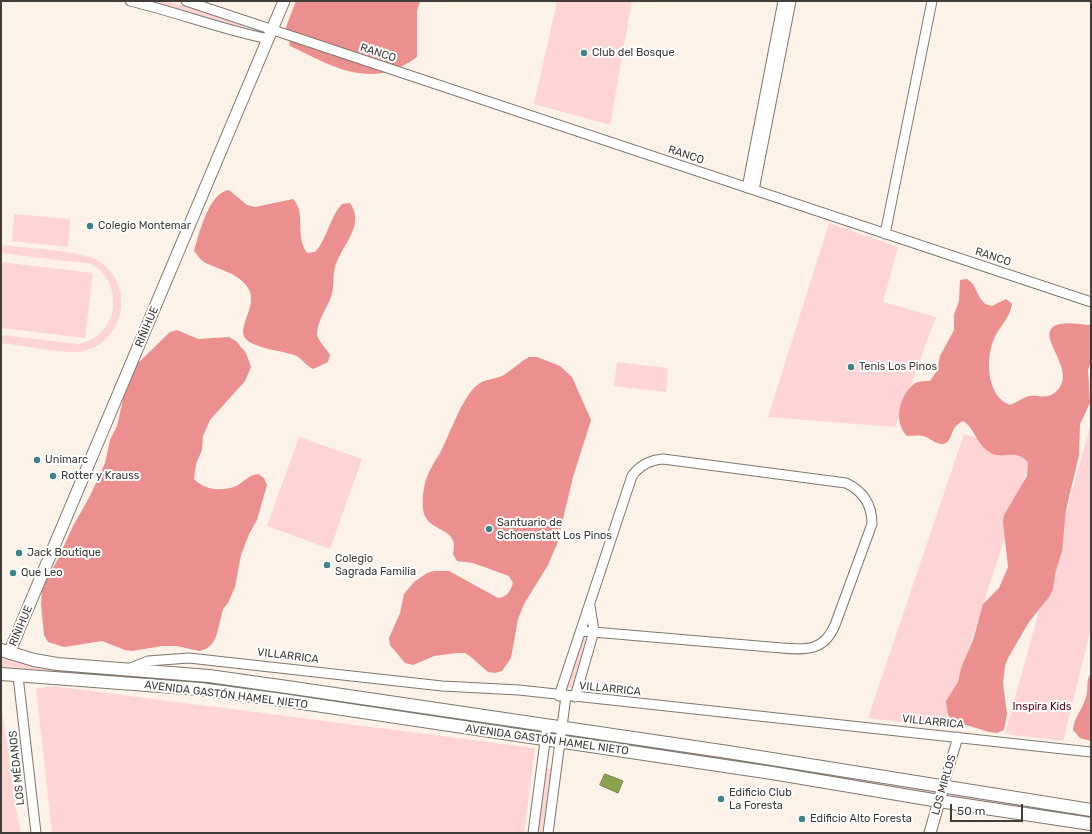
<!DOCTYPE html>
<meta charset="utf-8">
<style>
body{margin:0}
#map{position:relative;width:1092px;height:834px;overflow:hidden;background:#fcf2e7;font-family:Rubik,sans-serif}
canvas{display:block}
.frame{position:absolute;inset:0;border:2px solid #403c38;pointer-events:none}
.scale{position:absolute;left:950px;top:804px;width:73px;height:18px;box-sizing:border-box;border:2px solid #403c38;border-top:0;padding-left:5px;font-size:12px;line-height:14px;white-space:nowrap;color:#403c38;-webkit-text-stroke:3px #fff;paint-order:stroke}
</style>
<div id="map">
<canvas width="1092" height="834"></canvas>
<div class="frame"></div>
<div class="scale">50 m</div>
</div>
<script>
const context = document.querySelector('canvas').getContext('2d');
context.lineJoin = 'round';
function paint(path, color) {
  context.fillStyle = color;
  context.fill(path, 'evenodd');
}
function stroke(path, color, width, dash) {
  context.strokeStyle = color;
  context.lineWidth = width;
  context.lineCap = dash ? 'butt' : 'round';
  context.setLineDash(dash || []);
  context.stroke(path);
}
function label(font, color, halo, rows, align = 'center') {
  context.font = font + ' Rubik,sans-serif';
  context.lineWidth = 4;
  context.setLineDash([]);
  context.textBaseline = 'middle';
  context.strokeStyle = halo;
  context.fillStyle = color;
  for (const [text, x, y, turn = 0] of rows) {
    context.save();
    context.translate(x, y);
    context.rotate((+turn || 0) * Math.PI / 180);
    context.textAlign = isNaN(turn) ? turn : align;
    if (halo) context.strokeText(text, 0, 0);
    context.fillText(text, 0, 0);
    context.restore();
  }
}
paint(new Path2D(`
 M154,1C182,1 217,17 244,26V29Z
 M557,1H632L610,125L534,104Z
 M14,214L70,219L68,247L12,241Z
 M829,223L898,247L883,302L936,317L895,427L768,417Z
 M1,245C24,248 78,250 97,260C136,282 126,342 83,351C65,355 21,345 1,343V335L79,344C95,340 107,330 112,314C117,296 109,271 90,264C83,262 73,262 65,261C44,258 22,256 1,253Z
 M1,262L93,273L85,338L1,328Z
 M617,362L668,368L666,392L614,386Z
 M1091,423V628L1063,741L1005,734Z
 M964,434L1032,455L943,727L868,718Z
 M299,437L362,459L330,549L267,526Z
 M584,636L586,638L572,688H567L582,637Z
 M1,656L33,665L217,681L471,719L470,721H448L1,668Z
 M52,686L535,748L524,833H52L36,689Z
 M1,703L19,826L20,833H1Z
 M573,735L752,760L935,791L934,796L571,737Z
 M547,769H551L542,833H538Z
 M955,794L1091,815V819L952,797Z`), '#fed5d4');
paint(new Path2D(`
 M296,1H420L417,11V57C372,91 334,67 290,46L286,27Z
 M229,190L247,205L255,207L293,199C307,214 294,234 307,253L315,252C328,238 329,218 342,204L350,203C365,224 344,243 336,264C332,274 335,286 331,297C327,308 317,321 317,334C318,341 326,348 330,355L328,362L313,369C306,366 301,357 294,355C283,351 252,348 245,338C237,326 259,304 248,288C239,273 219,270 204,262C200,260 197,254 194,251C199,234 209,192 229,190Z
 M967,279L973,284L980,298L985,304L992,306L1006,299L1012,304C1010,319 999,326 994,339C985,359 987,397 1010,405C1016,403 1022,398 1029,396C1038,395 1045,399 1053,394C1085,372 1027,332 1060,324C1070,322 1081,325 1091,325V362L1088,370L1090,403L1080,424L1079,455L1066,510L1062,551L1055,574L1053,589L1049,597L1029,622L1008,658L1005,666L1003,683L1007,714L1004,730L997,733L989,732L953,721L948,715L946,701L958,682L961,668L973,640L983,604L999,588L1008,567L1003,522L1004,515L1027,476L1028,462C1014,448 1004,460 991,453C976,445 975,428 963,421C953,427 954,429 950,438C943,452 932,438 923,436C918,435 912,436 907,436C893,422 899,396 914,384C918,381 924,381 930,381L937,371L940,356L954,330V315L959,301L960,280Z
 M177,330L198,339L229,337L236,341L246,353L251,367L245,381L210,420L203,436L202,450L196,464L194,479C204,490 222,492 236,486C244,482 248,475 258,474L264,478L267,485L257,520L249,534L241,555L235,587L228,603L223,609L216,637L212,644L206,649L199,651L177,646H162L132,651L125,650L102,641L64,647L48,642L44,635L41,604L42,587L58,559L73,526L90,496L105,463L110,440L117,426L124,395L136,365L170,332Z
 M529,357H537L560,366L572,377L591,420L573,477L557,544L548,565L524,604L518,619L511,658L502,671L495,673L488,672L471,657L465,653H457L434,656L413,665L405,663L390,645L389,638L400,613L404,594L414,582L427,573L434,571H449L498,598C507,597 510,592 513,583L509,576L473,563L457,561L453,554C460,528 433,533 425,516C421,508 423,492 425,483C428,472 434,463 440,453C450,434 461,400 476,386C485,378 495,380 504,375C513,369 520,362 529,357Z
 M1091,673V741L1080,738L1073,730C1074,717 1083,709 1086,697C1089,689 1085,681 1091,673Z`), '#ec8f8f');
const water = new Path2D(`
 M605,774L623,781L618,793L600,785Z`);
paint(water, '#89a24e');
stroke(water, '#738347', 1);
const minor = new Path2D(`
 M130,1C177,12 222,30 269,39
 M186,1L1091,302
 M747,188L783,1
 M754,190L791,1
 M885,234L932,1
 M128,669L148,661L189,658L442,686L519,690L1091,752
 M18,676L36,833
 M559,696C584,622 608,549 632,476C640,465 650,460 663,459L846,483C863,491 872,505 872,524L835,625C824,651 807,650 782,648L581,631
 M575,697L594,631L590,606
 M943,787L958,737
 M533,833L547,726
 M548,833L566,696`);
const tertiary = new Path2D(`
 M9,653L284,1
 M930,833L943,787`);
const secondary = new Path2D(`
 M1,650L34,660L57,664L209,676L294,688L728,752L1091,810
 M1,674L200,689L282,700L772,773L939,801L1091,824`);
stroke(minor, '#7f776d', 11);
stroke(tertiary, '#7f776d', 13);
stroke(secondary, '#7f776d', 14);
stroke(minor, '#fff', 9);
stroke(tertiary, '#fff', 11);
stroke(secondary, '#fff', 12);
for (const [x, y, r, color] of [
 [584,53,4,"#3c8488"],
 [90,226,4,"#3c8488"],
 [851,367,4,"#3c8488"],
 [37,460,4,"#3c8488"],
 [53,476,4,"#3c8488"],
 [489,529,4,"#3c8488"],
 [19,553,4,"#3c8488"],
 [327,565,4,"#3c8488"],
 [13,573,4,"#3c8488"],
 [721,799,4,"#3c8488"],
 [802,819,4,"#3c8488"]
]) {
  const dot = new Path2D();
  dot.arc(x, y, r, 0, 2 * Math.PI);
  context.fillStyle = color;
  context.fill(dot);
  stroke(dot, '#fff', 1.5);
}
label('11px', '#403c38', '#fff', [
 ["RANCO",378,53,18],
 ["RANCO",686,155,18],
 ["RANCO",993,257,18],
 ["RIÑIHUE",147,327,-67],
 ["RIÑIHUE",21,626,-67],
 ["VILLARRICA",288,656,7],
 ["VILLARRICA",610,689,6],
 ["AVENIDA GASTÓN HAMEL NIETO",226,695,7],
 ["VILLARRICA",933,722,6],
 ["AVENIDA GASTÓN HAMEL NIETO",547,740,8],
 ["LOS MÉDANOS",17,768,-96],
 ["LOS MIRLOS",944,785,-74]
]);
label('11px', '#403c38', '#fff', [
 ["Club del Bosque",592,53],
 ["Colegio Montemar",98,226],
 ["Tenis Los Pinos",859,367],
 ["Unimarc",45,460],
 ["Rotter y Krauss",61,476],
 ["Santuario de",497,523],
 ["Schoenstatt Los Pinos",497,536],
 ["Jack Boutique",27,553],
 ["Colegio",335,559],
 ["Sagrada Familia",335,572],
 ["Que Leo",21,573],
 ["Edificio Club",729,793],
 ["La Foresta",729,806],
 ["Edificio Alto Foresta",810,819]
], 'left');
label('11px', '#5b0615', '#fff', [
 ["Inspira Kids",1042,707]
]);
</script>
